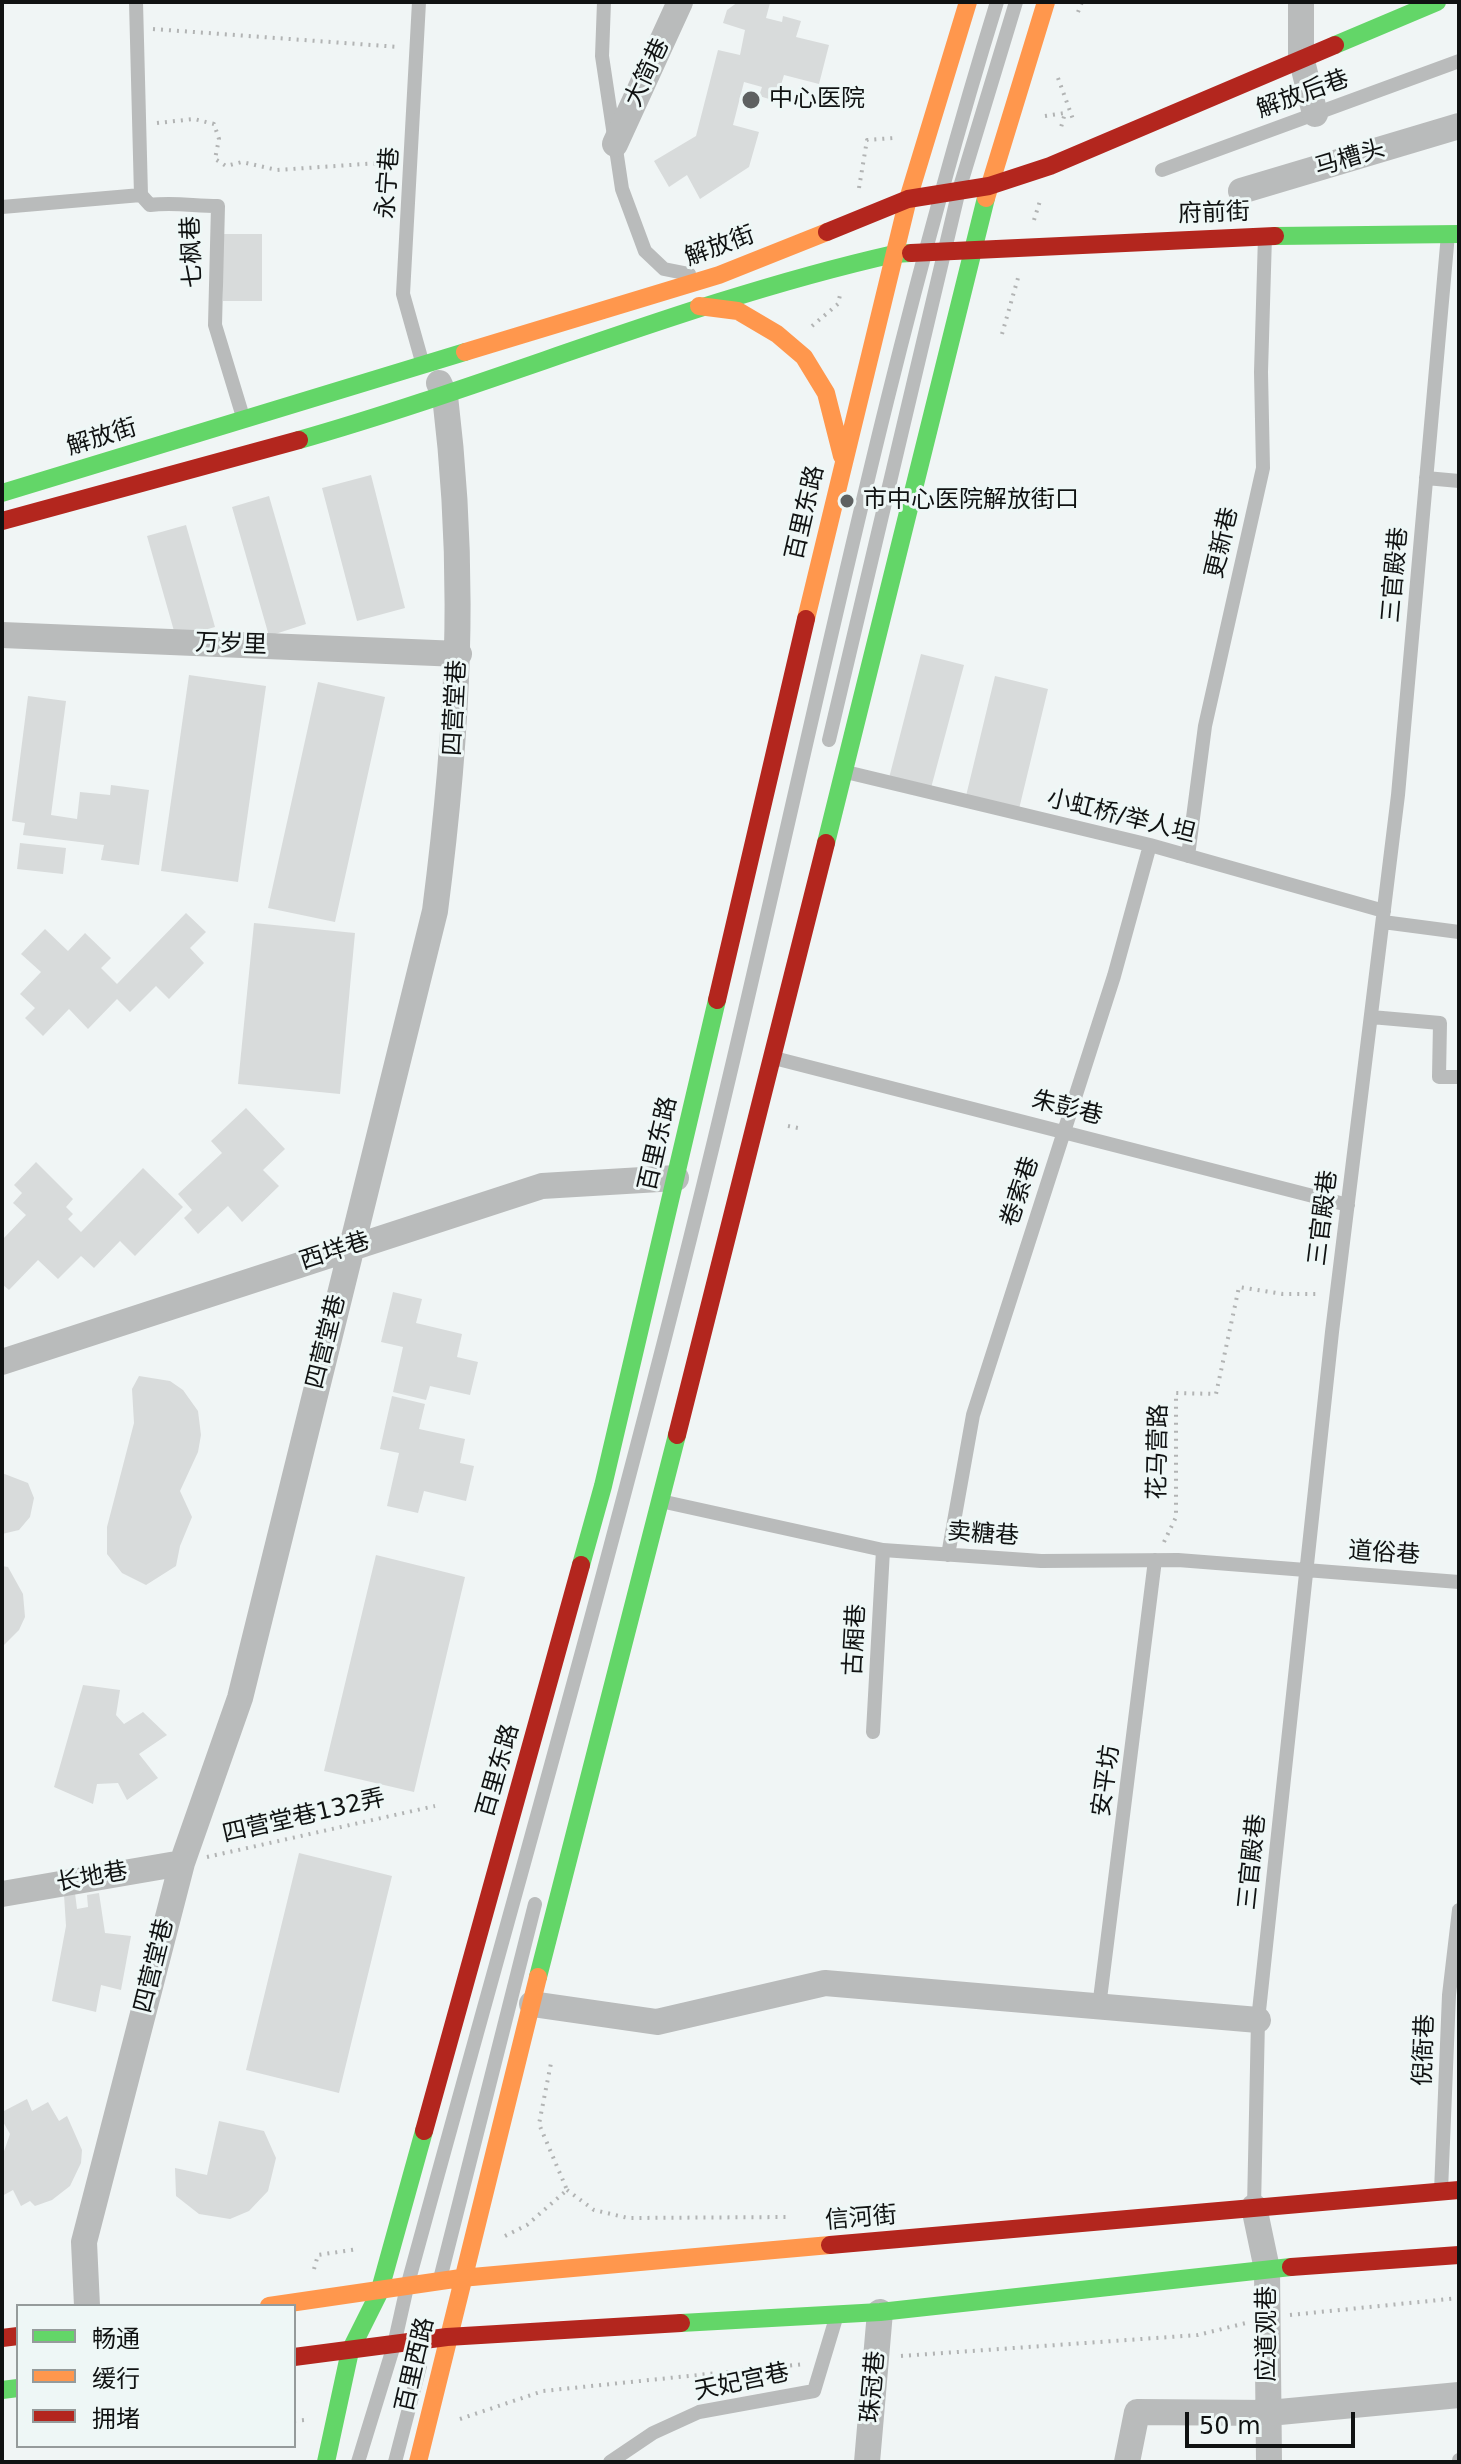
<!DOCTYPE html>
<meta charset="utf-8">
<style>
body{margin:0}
#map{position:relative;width:1461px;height:2464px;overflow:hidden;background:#f0f5f5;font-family:"DejaVu Sans","Noto Sans SC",sans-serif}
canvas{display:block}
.frame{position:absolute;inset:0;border:4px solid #101212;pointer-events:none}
.legend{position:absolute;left:16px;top:2304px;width:280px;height:144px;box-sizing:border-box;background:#eef7f6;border:2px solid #959b9b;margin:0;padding:10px 14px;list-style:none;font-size:24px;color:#101212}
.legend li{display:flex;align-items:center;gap:16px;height:40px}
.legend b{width:40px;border:2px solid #959b9b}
.scale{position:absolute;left:1185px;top:2412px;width:170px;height:36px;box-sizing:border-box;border:4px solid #101212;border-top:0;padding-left:10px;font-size:24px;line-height:28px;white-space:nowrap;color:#101212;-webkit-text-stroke:6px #eef7f6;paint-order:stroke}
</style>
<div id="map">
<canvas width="1461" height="2464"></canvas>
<div class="frame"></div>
<ul class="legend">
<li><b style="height:10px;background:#63d668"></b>畅通</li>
<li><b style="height:10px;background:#ff974d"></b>缓行</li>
<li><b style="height:10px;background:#b3261e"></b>拥堵</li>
</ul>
<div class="scale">50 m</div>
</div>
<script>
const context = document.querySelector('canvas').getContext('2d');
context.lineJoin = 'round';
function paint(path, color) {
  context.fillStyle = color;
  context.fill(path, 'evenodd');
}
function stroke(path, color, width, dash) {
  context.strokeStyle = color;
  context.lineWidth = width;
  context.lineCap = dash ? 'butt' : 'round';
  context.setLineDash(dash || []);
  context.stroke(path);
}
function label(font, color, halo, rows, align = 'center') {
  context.font = font + ' "DejaVu Sans","Noto Sans SC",sans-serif';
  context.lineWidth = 6;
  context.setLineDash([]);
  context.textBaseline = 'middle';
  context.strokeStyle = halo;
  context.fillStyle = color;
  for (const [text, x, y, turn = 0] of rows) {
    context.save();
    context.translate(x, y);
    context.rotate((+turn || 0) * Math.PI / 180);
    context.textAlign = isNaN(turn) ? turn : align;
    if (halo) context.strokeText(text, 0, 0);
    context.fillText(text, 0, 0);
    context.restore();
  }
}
paint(new Path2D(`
 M738,2L770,3L766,18L782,22L783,16L801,21L796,37L829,45L819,84L784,75L776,101L759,96L762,87L744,82L733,125L759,132L749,167L700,199L687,175L669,187L654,161L696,136L718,50L740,55L745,30L723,23L727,10Z
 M223,234H262V301H223Z
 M371,475L405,608L357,621L322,488Z
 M269,496L306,624L269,636L232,507Z
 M186,525L215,627L176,638L147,536Z
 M921,654L964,665L931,788L889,778Z
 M189,675L266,686L238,882L161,871Z
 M995,676L1048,689L1019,809L966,796Z
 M318,682L385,697L335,922L268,908Z
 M28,696L66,701L51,815L77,819L80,792L110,795L111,785L149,790L139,865L101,860L104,845L23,835L25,823L12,821Z
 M20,843L66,848L63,874L17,869Z
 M186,913L206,932L190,948L204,963L169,999L156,986L130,1012L117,999L88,1029L69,1009L43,1036L25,1018L35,1008L20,994L41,972L21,954L45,929L68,951L85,933L111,958L101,968L117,984Z
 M254,923L355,933L340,1094L238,1084Z
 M246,1108L285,1149L263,1170L279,1186L242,1222L228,1206L198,1234L184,1218L192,1210L178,1194L222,1153L211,1141Z
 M36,1162L73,1199L66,1207L73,1214L68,1219L81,1232L143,1168L183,1207L135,1256L120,1241L94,1268L81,1256L58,1279L38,1260L9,1290L2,1284V1240L26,1215L13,1203L22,1193L14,1185Z
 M393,1292L422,1299L416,1323L462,1334L457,1357L478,1362L470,1395L430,1386L426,1400L393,1392L403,1347L381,1342Z
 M139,1376L170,1381L183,1390L198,1411L201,1435L198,1452L180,1491L192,1517L180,1546L176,1566L146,1585L122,1573L107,1554V1527L134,1423L132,1389Z
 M392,1396L425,1404L419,1429L465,1439L460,1463L474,1466L466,1501L424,1491L418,1513L387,1506L399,1453L380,1449Z
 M2,1473L28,1483L34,1498L30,1517L19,1530L2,1534Z
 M376,1555L465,1577L414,1792L324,1771Z
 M2,1566L8,1567L23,1594L25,1617L19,1630L2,1647Z
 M83,1685L120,1690L116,1715L124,1724L143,1712L167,1735L139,1754L158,1778L127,1800L118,1783L97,1784L93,1804L54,1787Z
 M299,1853L392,1876L339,2093L246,2070Z
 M75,1893L77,1909L88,1907L87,1895L99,1893L105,1933L131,1936L121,1990L101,1985L96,2012L52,2001L66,1926L64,1895Z
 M27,2099L32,2111L48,2102L59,2121L67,2116L82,2150L81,2163L70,2186L52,2200L35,2206L30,2201L21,2206L13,2190L2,2196V2157L10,2134L2,2120V2112Z
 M219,2121L264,2131L276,2158L268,2191L249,2211L230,2219L199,2214L176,2196L175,2168L207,2175Z`), '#d8dbdb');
stroke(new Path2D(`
 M1078,12L1082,2
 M153,29L399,47
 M1058,78L1074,122
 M1045,116L1065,113L1060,131
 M2,122H7
 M157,123L194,119L214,124L219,139L215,159L226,166L242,162L277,170L394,162
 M859,188L867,140L894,138
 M1034,220L1040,201
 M812,326L838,304L840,295
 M1002,334L1018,278
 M788,1126L798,1128
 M1164,1542L1176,1517V1393L1216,1394L1239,1287L1283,1294H1319
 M207,1857L435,1806
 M567,2190L594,2210L628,2218L789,2217
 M505,2236L527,2225L567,2190L539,2124L551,2063
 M314,2269L318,2255L358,2249
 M1290,2315L1459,2298
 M901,2356L1198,2335L1246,2323
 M460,2419L543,2391L805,2364
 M294,2421L304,2420`), '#b2b4b4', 4, [2, 6]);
stroke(new Path2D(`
 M136,2L141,195L150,205C174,202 194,206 218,206L215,325L243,417
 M419,2L403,294L423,365
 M604,2L602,56L622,189L645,251L664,269L689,274
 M1162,170L1459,61
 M2,207L141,195
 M1426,478L1459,481
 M829,740L959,190L1016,2
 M846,772L1150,845L1384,911
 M1188,856L1205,726L1263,468L1261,372L1265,236
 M1383,922L1459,932
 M1371,1017L1440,1023L1439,1077H1459
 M778,1059L1348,1205
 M665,1502L883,1550L1041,1561L1178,1560L1459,1582
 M948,1555L973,1415L1114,976L1150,845
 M873,1732L883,1550
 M1099,2007L1155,1560
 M1441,2191L1449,1995L1459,1910
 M1254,2207L1258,2020L1332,1332L1398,795L1448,234
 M440,2279L535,1904
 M358,2462L394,2345L407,2287C511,1906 621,1526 714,1141C806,761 881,376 997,2
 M395,2462L420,2366
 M610,2462L653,2433L699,2412L814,2391L836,2318
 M1459,2462V2460`), '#b9bbbb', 14);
stroke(new Path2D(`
 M1301,2V57L1315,114
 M615,144L680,2
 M1241,191L1459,126
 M2,635L459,654
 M2,1362L542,1186L676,1178
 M2,1894L182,1863
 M532,2004L657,2022L825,1983L1258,2020
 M1254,2207L1267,2269L1269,2462
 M87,2306L84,2242L182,1863L240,1698L435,911C458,732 467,576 445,396L439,383
 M867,2462L880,2312
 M1127,2462L1137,2412L1269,2413L1459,2395`), '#b9bbbb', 26);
stroke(new Path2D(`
 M1335,45L1437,2
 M1275,236L1459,234
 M299,440C499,383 691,300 894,254L911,253
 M2,493L465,352
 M826,843L986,198
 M581,1565L603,1486L717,1000
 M538,1977L677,1435
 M681,2323L880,2312L1291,2267
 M2,2390L18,2388
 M326,2462L350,2351L379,2293L424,2131`), '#63d668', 18);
stroke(new Path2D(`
 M986,198L1046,2
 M699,306L738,311L777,334L804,357L826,393L842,456
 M465,352L719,275L827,232
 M806,619L908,199L968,2
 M269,2306L461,2278L830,2245
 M418,2462L538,1977`), '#ff974d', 18);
stroke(new Path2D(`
 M827,232L908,199L989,186L1050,166L1335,45
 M911,253L1275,236
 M2,521L299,440
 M717,1000L806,619
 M677,1435L826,843
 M424,2131L581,1565
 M830,2245L1459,2190
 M1291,2267L1459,2255
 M2,2338L18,2336
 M294,2357L447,2337L681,2323`), '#b3261e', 18);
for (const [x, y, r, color] of [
 [751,100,10,"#5e6161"],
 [847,501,8,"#5e6161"]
]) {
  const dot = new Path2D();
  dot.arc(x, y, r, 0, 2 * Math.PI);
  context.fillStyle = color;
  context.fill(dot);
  stroke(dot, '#eef7f6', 3);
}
label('24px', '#101212', '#eef7f6', [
 ["大简巷",648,73,-65],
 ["解放后巷",1303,95,-20],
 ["马槽头",1350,159,-17],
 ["永宁巷",389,183,-86],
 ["府前街",1214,214,-2],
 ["解放街",720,247,-20],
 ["七枫巷",193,252,-92],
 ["解放街",102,438,-17],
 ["百里东路",806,513,-77],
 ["更新巷",1223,543,-77],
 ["三官殿巷",1396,575,-85],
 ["万岁里",231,645,2],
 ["四营堂巷",456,708,-87],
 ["小虹桥/举人坦",1121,817,14],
 ["朱彭巷",1067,1109,14],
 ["百里东路",659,1144,-77],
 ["卷索巷",1021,1192,-72],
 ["三官殿巷",1324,1218,-83],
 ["西垟巷",335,1252,-18],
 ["四营堂巷",327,1342,-76],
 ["花马营路",1159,1452,-89],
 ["卖糖巷",983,1535,4],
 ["道俗巷",1384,1554,4],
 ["古厢巷",856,1640,-87],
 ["百里东路",499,1771,-74],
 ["安平坊",1107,1781,-82],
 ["四营堂巷132弄",304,1817,-13],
 ["三官殿巷",1253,1862,-84],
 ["长地巷",92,1878,-10],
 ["四营堂巷",155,1966,-76],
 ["倪衙巷",1425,2050,-88],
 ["信河街",861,2219,-5],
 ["应道观巷",1268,2334,-90],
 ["百里西路",416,2365,-77],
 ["天妃宫巷",742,2383,-12],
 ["珠冠巷",874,2387,-85]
]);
label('24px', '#101212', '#eef7f6', [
 ["中心医院",769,100],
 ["市中心医院解放街口",863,501]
], 'left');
</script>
